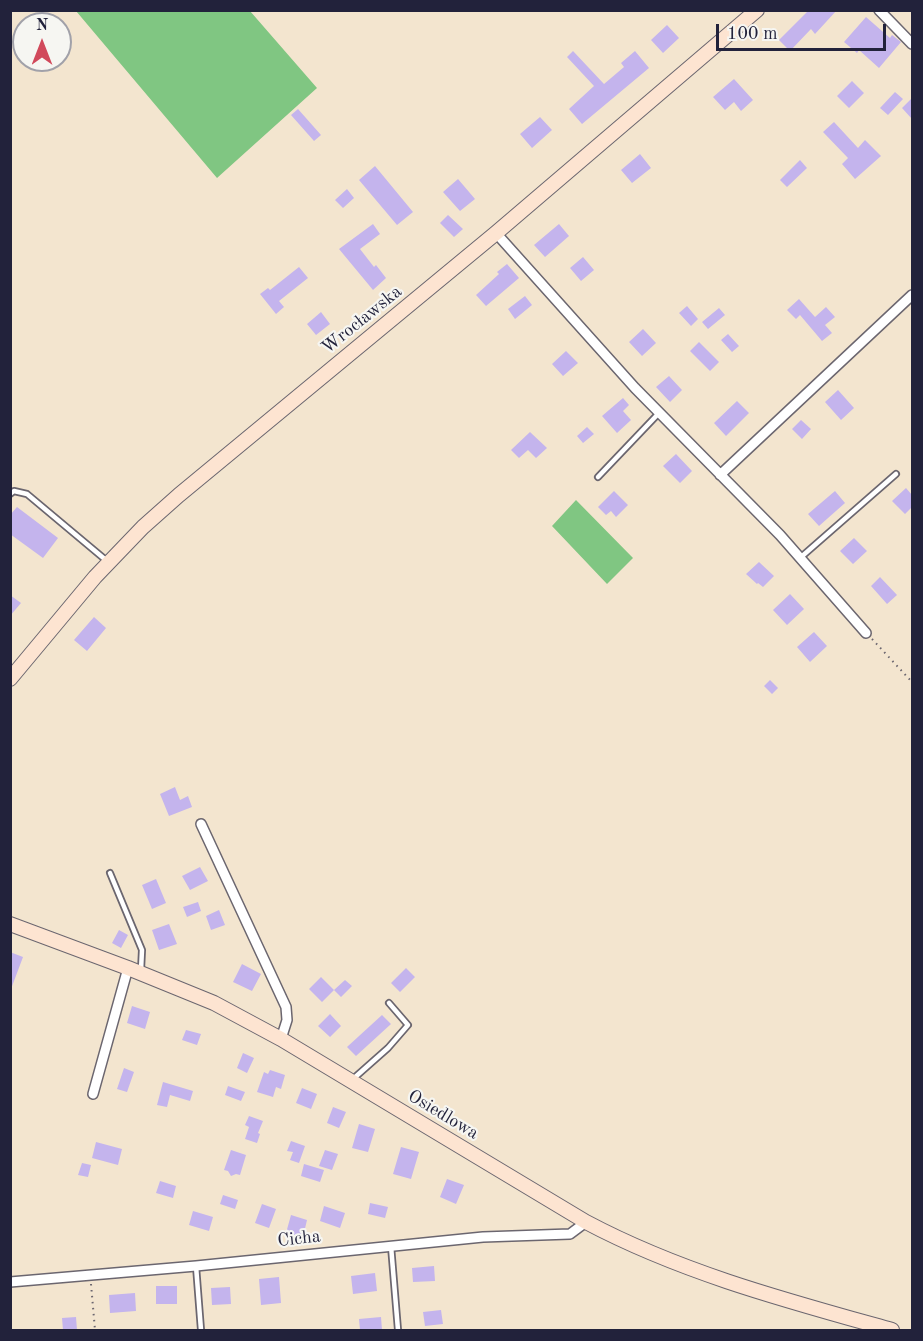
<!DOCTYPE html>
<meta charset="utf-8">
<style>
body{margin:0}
#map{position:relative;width:923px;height:1341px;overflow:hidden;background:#f3e5cf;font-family:"Old Standard TT",serif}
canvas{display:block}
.frame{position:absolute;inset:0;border:12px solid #22223b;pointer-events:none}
.north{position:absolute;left:12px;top:12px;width:60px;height:60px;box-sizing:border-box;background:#f6f6f2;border:2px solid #a1a1a9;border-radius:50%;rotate:0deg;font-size:16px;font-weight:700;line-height:24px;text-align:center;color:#22223b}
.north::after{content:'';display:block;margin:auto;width:21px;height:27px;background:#d1495b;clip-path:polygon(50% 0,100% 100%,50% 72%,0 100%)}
.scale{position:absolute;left:716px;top:24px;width:170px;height:27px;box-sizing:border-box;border:3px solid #22223b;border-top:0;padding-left:8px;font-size:18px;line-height:21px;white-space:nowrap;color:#22223b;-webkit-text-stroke:4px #f6f6f2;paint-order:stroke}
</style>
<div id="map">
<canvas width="923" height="1341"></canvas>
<div class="frame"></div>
<div class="north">N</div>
<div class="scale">100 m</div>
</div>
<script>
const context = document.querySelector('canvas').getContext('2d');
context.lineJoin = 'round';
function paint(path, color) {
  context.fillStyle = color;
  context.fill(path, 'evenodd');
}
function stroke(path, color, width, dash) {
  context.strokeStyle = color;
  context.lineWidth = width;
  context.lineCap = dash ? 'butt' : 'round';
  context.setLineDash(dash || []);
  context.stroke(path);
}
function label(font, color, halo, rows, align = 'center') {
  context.font = font + ' "Old Standard TT",serif';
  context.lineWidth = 4.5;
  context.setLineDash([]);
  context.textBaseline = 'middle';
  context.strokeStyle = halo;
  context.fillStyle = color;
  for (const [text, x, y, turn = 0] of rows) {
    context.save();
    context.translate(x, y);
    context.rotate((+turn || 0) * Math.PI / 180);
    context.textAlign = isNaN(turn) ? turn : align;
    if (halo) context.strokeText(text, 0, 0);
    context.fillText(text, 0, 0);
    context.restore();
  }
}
paint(new Path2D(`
 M76,11H250L317,88L217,178Z
 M576,500L633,558L607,584L552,526Z`), '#80c682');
paint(new Path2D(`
 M809,10H837L815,34L811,29L790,51L779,40Z
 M866,17L890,38L892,35L901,42L879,68L859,50L857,53L844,42Z
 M667,25L679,38L663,53L651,40Z
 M573,51L604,84L624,67L621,63L635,51L649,68L582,124L569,109L594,86L567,57Z
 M734,79L753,100L741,111L734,102L725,110L713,97Z
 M852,81L864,93L849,108L837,96Z
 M895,92L903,99L888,115L880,108Z
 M912,98V119L902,108Z
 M298,109L321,135L314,141L291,115Z
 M540,117L552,130L532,148L520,134Z
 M834,122L858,148L865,140L881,156L855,179L842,164L848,158L823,132Z
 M640,154L651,168L632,183L621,170Z
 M800,160L807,168L787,187L780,180Z
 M375,166L413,212L397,225L359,180Z
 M458,179L475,199L460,211L443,192Z
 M347,189L354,198L343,208L335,200Z
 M448,215L463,229L454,237L440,223Z
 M373,224L380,234L360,249L374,267L376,265L386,278L373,290L339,249Z
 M559,224L569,236L545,257L534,245Z
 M583,257L594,270L581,281L570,268Z
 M507,264L519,278L486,306L476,295L499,274L497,272Z
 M299,267L308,278L279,301L284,307L276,314L260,294L268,288L270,290Z
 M525,296L532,305L515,319L508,309Z
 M799,299L815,317L826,307L835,317L825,325L832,333L822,341L800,315L796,319L787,310Z
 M687,306L698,319L691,326L679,313Z
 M719,308L725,315L708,329L702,322Z
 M321,312L330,324L316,335L307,324Z
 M643,329L656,343L642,356L629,342Z
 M728,334L739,346L732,352L721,340Z
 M699,342L719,362L710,371L690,351Z
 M566,351L578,363L563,376L552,364Z
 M669,376L682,390L670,402L656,387Z
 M838,390L854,408L841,420L825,402Z
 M623,398L629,405L623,411L631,420L617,433L602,416Z
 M737,401L749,413L726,436L714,423Z
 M801,420L811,429L802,439L792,429Z
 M587,427L594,434L583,443L577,436Z
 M530,432L547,448L536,458L528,450L519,458L511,450Z
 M676,454L692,471L680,483L663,466Z
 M906,488L912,495V507L905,514L892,501Z
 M614,491L628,505L616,517L611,511L606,515L598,507Z
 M835,491L845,503L819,526L808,514Z
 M17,507L58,538L43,558L10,534V515Z
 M854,538L867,551L853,564L840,551Z
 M759,562L774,576L763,587L758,583L757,584L746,574Z
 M880,577L897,595L887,604L871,586Z
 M790,594L804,609L787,625L773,610Z
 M10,595L21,603L10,616Z
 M94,617L106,628L87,651L74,640Z
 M814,632L827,646L810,662L797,647Z
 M770,680L778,688L772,694L764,686Z
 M175,787L180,800L188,796L192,807L169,816L160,794Z
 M200,867L208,881L190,890L182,876Z
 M156,879L166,903L152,909L142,885Z
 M198,902L201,911L187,917L183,907Z
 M219,910L225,925L211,930L206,916Z
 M169,924L177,944L159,950L152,930Z
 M119,930L128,935L121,948L112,943Z
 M10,952L23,957L11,989H10Z
 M242,964L261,974L252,991L233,982Z
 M406,968L415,977L400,992L391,983Z
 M321,977L334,990L322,1002L309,989Z
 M345,980L352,986L341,997L334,990Z
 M132,1006L150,1012L145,1029L127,1023Z
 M330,1014L341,1026L330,1037L318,1026Z
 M382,1015L391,1024L356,1056L347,1047Z
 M186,1030L201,1034L197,1045L182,1040Z
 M243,1053L254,1058L247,1073L237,1068Z
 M124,1068L134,1072L127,1092L117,1089Z
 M270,1070L285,1075L281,1089L276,1087L273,1097L257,1092L264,1072L268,1074Z
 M163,1082L193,1091L190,1101L170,1095L167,1107L157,1105Z
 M228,1086L245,1092L241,1101L225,1095Z
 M302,1088L317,1094L311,1109L296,1103Z
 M333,1107L346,1112L339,1128L327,1123Z
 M249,1116L263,1121L258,1133L260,1134L257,1143L245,1139L249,1127L245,1125Z
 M359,1124L375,1129L368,1152L352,1148Z
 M291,1141L305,1146L299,1163L290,1160L293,1152L287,1151Z
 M96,1142L122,1149L118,1165L92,1158Z
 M401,1147L419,1152L411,1179L393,1174Z
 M231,1150L246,1155L240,1175L236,1174L231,1176L228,1171L224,1170Z
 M325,1150L338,1154L332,1170L319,1166Z
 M82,1163L91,1165L88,1177L78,1175Z
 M304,1164L324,1170L320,1182L301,1176Z
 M447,1179L464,1185L456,1204L440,1197Z
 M160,1181L176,1186L173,1198L156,1193Z
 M223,1195L238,1200L235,1209L220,1204Z
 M370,1203L388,1207L385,1218L368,1214Z
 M262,1204L276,1209L269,1228L255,1223Z
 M324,1206L345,1213L340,1228L320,1221Z
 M193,1211L213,1217L209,1231L189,1225Z
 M291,1215L307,1220L303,1237L286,1233Z
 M434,1266L435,1281L413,1282L412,1268Z
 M375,1273L377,1291L353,1294L351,1276Z
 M279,1277L281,1303L261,1305L259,1279Z
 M156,1286H177V1304H156Z
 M230,1287L231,1304L212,1305L211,1288Z
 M135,1293L136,1311L110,1313L109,1295Z
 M441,1310L443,1324L425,1326L423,1312Z
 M76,1317L77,1330H63L62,1318Z
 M381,1317L382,1330H360L359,1319Z`), '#c4b4ed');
const lane = new Path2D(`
 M598,477L659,413
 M10,494L14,491L27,494L107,561
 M800,558L896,474
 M110,873L142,950L141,970
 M353,1079L388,1048L408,1025L389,1003
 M391,1246L398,1330
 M196,1266L201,1330`);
const street = new Path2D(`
 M879,10L912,44
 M496,233L635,388L780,535L866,633
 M720,475L912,295
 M201,824L286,1007L287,1020L281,1039
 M93,1094L128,968
 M10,1282L196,1266L483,1237L570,1234L586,1222`);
const secondary = new Path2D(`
 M10,679L95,577L143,527L179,495L496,233L757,10
 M10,924L128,968L214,1003L281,1039L586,1222C682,1273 788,1301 892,1330`);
stroke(lane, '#6b666f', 8);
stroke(street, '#6b666f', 12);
stroke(secondary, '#6b666f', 16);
stroke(new Path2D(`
 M872,639L912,682
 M91,1284L95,1330`), '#6b666f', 2, [1.5, 4.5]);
stroke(lane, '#fff', 4.5);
stroke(street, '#fff', 9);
stroke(secondary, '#fde4d1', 14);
label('18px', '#22223b', '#f6f6f2', [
 ["Wrocławska",362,320,-39],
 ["Osiedlowa",443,1115,31],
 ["Cicha",299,1239,-6]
]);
</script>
